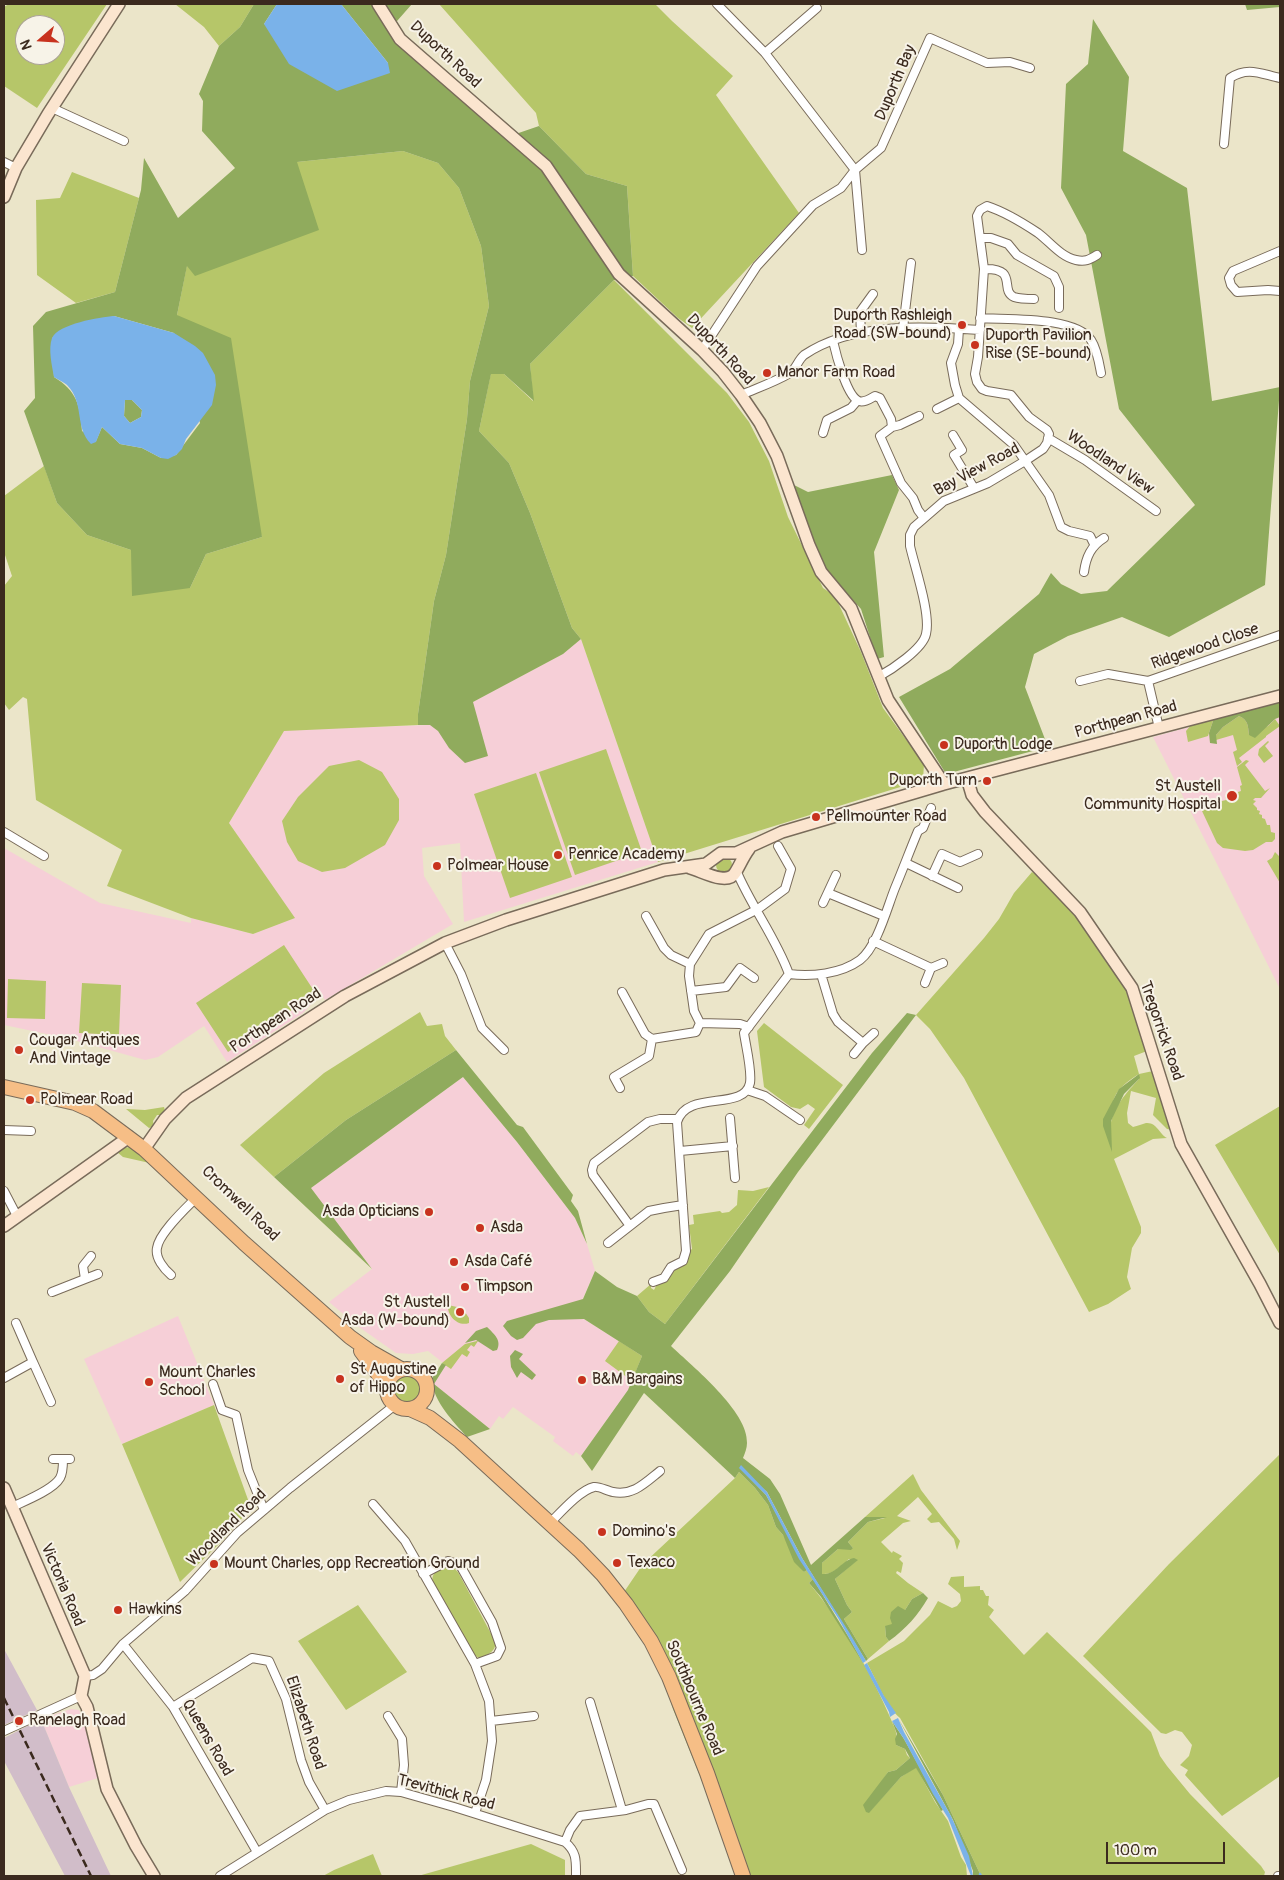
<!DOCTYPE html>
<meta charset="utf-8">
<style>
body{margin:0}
#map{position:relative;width:1284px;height:1880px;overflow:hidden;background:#ebe5c9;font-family:Pangolin,sans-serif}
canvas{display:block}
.frame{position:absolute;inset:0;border:5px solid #3b2a1e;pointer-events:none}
.north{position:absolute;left:15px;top:15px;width:50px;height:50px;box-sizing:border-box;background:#f7f3e8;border:1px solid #aca397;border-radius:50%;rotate:251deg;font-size:14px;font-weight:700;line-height:20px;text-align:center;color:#3b2a1e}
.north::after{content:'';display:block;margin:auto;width:18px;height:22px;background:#c8321e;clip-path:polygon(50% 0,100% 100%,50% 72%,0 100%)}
.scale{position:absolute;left:1106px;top:1842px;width:119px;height:22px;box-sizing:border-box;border:2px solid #3b2a1e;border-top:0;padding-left:6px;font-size:15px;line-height:18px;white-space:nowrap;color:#3b2a1e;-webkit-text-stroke:4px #f7f3e8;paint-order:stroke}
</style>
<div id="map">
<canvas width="1284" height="1880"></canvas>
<div class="frame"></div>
<div class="north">N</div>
<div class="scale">100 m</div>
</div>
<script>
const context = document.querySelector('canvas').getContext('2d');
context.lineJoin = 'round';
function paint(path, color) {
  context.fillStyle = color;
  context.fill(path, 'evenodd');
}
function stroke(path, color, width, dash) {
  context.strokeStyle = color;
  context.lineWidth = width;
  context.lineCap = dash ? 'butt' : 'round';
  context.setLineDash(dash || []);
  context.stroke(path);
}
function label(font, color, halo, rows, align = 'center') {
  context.font = font + ' Pangolin,sans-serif';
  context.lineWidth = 4;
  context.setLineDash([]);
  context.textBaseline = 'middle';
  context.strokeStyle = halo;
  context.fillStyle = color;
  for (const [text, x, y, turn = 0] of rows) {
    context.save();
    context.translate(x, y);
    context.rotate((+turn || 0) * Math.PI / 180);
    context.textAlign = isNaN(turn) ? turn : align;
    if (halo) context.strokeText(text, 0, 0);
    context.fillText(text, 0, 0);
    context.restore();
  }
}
paint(new Path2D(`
 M581,639L658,862L464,922L460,843L422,848L424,876L453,924L325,1000L321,994L303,1013L227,1062L204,1026L158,1057L145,1060L66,1038L4,1025V848L100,903L191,923V918L253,934L294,918L229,823L284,730L430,725L563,654Z
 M1280,702V989L1153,737Z
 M463,1077L517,1142L575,1218L587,1244L595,1271L576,1314L642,1356L628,1390L581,1456L576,1452L573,1456L553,1441L555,1437L513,1407L503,1419L499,1416L490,1429L434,1384L446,1365L428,1351L413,1354L396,1353L359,1327L329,1302L372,1269L311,1188Z
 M178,1316L214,1405L122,1444L84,1359Z
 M71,1709L79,1710L84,1719L98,1778L69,1787L41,1719Z`), '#f6cfd7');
paint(new Path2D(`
 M4,1649L37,1710L4,1725Z
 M41,1719L69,1787L111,1876H65L4,1761V1738Z`), '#d1bdc9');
paint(new Path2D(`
 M9,4H107L37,108L4,86V7ZM25,25H55V55H25Z
 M175,4H254L240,27L219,46L204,27Z
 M439,4H655L672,21L733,76L716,95L799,213L692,328L678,318L633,276L627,186L586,174L539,126L536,113Z
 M403,151L438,163L459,188L481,246L489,306L470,381L467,419L446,555L434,601L418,714V725L284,731L229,823L295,918L253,934L191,918L107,886L122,850L36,800L27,699L23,697L9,710L4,703V586L12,576L4,552V496L44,466L57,503L87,535L131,550L190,588L206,554L262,537L177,315L187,265L297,162Z
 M72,172L139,198L115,292L76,303L37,275L36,200L60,198Z
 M614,280L727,393L749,422L769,461L788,517L823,588L835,596L861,652L883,708L924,764L923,780L658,862L581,639L572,628L530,513L509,463L479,431L491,373L504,374L533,401L530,364Z
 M1239,716C1248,720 1248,725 1249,735L1268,726L1275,719L1280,726L1266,736V737L1239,758L1242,762L1237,766L1233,752L1237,750L1233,735L1216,740V735L1223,727Z
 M1214,718L1208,736L1188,742L1186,731L1191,725Z
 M1268,741L1269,742L1265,746L1273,756L1264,763L1258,755L1259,749Z
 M606,749L642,852L575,875L539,772Z
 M359,760L382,772L399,799V820L385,845L345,868L322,872L298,861L287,842L282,821L298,797L329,766Z
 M1246,760L1249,761L1245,765L1265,791L1270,788L1261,798H1255L1253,800L1256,801L1253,804L1257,808V810L1260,811L1259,814L1262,815V818L1265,819L1267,825H1270L1271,832L1275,833V839L1272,842H1266L1253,850L1245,851L1223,848L1217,843L1202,811L1218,802L1226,800L1225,796L1241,791L1240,786L1242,785L1237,767Z
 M536,773L572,877L510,898L474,794Z
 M1275,852L1280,857V883L1267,861L1272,858Z
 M716 865a8 8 0 1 1 16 0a8 8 0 1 1-16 0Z
 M1032,872L1046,881L1064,899L1093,937L1127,991L1147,1051L1134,1056L1139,1074L1153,1071L1172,1130L1167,1129L1153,1115L1156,1098L1131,1091L1127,1113L1128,1123L1133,1127C1138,1126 1142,1124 1146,1123C1157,1122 1159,1134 1167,1138L1153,1139L1114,1159L1141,1227V1233L1132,1248L1127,1277L1131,1289L1108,1304L1089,1312L964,1078L930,1029L916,1015L984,938L999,919L1014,893ZM1139,1074V1079C1127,1092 1112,1108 1110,1128C1112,1098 1112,1091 1139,1074Z
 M284,945L316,994L228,1052L196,1003Z
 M8,979L46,981L45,1019L7,1018Z
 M82,983L121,985L119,1035L79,1033Z
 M420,1012L427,1026L442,1024L445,1036L456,1050L346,1120L274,1177L240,1145L324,1073Z
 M764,1023L843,1085L809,1129L804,1125L815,1109L808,1104L800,1109L791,1107L764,1087L757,1031Z
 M1280,1106V1255L1215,1145Z
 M164,1107L165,1111L162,1115H157L153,1121L154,1126L149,1128L126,1109L145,1110Z
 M130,1147L154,1164L123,1157L117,1152L122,1148Z
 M769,1187L665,1324L649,1312L637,1296L651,1284V1288L654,1290L657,1284L669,1278L673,1271L683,1265L688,1256L689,1251L692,1249L689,1225L694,1224L693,1215L720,1211L722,1213L729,1212L737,1205L738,1190L753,1191Z
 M448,1305L457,1307L460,1314L465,1312L469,1318V1323C458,1327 447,1316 448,1305Z
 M477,1341H478L474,1347L471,1345L467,1350L470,1352L467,1357L462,1354L451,1369L442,1363L465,1344Z
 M619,1341L642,1356L632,1381L605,1361Z
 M394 1388a14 14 0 1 1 28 0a14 14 0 1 1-28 0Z
 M214,1405L251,1508L221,1542L180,1582L122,1444Z
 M1280,1454V1776L1222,1816L1185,1775L1188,1770L1180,1765L1189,1756L1192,1745L1182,1732L1175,1730L1166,1734L1161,1733L1083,1656L1169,1564Z
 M739,1472L755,1488L768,1505L776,1527L783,1535L804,1572L807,1570L813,1579L809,1583C845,1626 875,1679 895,1729C897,1734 897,1740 896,1745L905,1749L907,1755L910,1758L896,1770L888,1772L882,1781L869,1812L901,1777L916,1767L935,1802L948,1821L961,1857L966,1865L967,1876H740L673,1709L651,1641L624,1592L643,1564L735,1478Z
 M913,1474L921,1490L960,1541L957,1550L954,1539L939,1522L931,1523L927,1519L932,1514L918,1497L897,1516L911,1521L903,1523L881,1542L892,1553L893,1551L902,1556L899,1559L903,1563L901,1573L897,1571L896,1573L908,1583L923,1593L912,1599L905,1610L891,1626H885L886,1637L889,1641L868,1659L844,1619L852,1612L847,1605L835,1579L857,1560L849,1559C841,1566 833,1575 822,1574V1563L838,1549L853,1548L848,1542L868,1522L885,1518L865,1517Z
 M448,1565L452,1566L458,1572L495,1641C497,1651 488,1655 479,1658L474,1655L433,1585C430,1572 438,1570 448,1565Z
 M964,1576V1587L980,1586V1590H983L986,1596H989L988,1605L994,1610L989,1617L1024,1655L1047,1632L1142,1723L1151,1732L1160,1756L1167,1766L1190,1794L1261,1866L1265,1872L1264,1876H981L943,1795L900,1718C885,1705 877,1681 867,1663L904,1641L930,1615L938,1601L952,1608L957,1606L961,1601L960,1594L948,1584L951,1577Z
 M358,1605L407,1672L346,1710L298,1641Z
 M531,1844L565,1860V1876H418Z
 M373,1854L382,1876H323L334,1870Z`), '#b6c669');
paint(new Path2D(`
 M254,4H277L264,24L388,63L341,4H412L390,29L399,43L504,138L539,126L586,174L627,186L633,276L614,280L530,364L534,401L504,374H491L479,431L509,463L530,513L572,628L581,639L563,654L473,702L488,756L465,763L449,748L438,731L430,725H418V714L434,601L446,555L467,419L470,381L489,306L481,246L459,188L438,163L403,151L297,162L319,230L195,276L187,266L177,315L231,338L262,537L206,554L190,588L132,596L131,550L87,535L57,503L24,411L35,398L33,326L46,312L115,292L141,190L144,158L178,218L235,168L202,131L203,101L199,94L219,46L240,27ZM114,316L174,333L200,423L176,455L161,458L142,448L120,444L102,427L96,441L82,431C80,405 77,391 54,377L52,338Z
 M1245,4H1280V7L1247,10Z
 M1093,19L1129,77L1123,151L1187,188L1212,401L1280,387L1265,585L1169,637L1122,617L1068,636L1034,654L1025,687L1048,747L946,774L899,697L950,669L1039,594L1051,573L1061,584L1081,594L1107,591L1195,505L1119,409L1086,235L1061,188L1066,84L1088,64Z
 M125,400H132L142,410L141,417L130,423L124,416Z
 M892,475L899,490L874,552L884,657L877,659L861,609L823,567L792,484L808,492Z
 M1276,702L1280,703V717L1275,719L1255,738L1249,735C1248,725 1248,720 1239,716L1223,727L1216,735L1217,744L1210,743L1209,733L1214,718Z
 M907,1013L916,1015L798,1172L730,1271L671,1346C692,1366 749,1412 747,1443C747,1448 745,1453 743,1458L770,1479L780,1494L811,1565L865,1517H887L868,1522L848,1542L853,1548L851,1550L838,1549L822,1563V1574C836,1575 842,1560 854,1558L858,1560L835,1579L847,1605L852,1612L844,1619L868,1659L866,1661L802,1558L767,1492L740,1468L766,1495L807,1570L804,1572L794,1562L783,1535L776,1527L768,1505L755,1488L739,1472L735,1478L644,1393L592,1471L581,1456L628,1390L642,1356L584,1319L549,1320L536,1324L523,1338L517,1340L511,1336L503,1326L507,1321L583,1299L595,1271L617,1287L637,1296L649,1312L665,1324L872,1053Z
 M456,1050L517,1125L523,1127L573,1195L571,1201L578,1211L587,1244L575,1218L517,1142L463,1077L311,1188L372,1269L274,1177L346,1120Z
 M1139,1074L1140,1078L1124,1094L1111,1121L1112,1152L1103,1126V1119L1119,1089Z
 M487,1327C494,1334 502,1340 497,1350L493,1351L476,1340L465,1343L476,1331Z
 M515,1350L523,1354L519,1359L536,1375L532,1380L521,1372L517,1378L511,1367L510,1356Z
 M442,1363L446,1365L434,1384L490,1429L467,1437C452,1420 435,1403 431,1380Z
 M813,1579L848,1636L863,1663L821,1597L809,1583Z
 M923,1593L928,1598C918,1615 906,1629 889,1641L886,1637L885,1626L892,1624L890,1618L891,1612L898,1606L905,1610L912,1599Z
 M898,1718L943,1795L981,1876H973V1871L953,1820Z
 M892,1721L904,1739L943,1810L941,1811L916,1768L901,1777L869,1813L866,1812L863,1805L888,1772L896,1770L910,1758L905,1749L896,1745L895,1739L897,1734Z`), '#90ab5d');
paint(new Path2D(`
 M277,4H341L388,63L390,73L337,91L289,64L264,24Z
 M114,316L174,333L195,346L203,353L215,375L216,385L212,405L186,439L182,449L176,455L168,459L161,458L142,448L120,444L102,427L96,442L91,444C74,427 85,403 67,385C64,382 58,380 54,377C52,366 48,349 52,338C58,324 100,317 114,316ZM125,400H132L142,410L141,417L130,423L124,416Z
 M741,1465L767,1492L802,1558L849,1632L866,1661L863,1663L838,1618L799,1559L766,1495L739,1468Z
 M867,1663L884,1696L896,1713L890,1717L889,1712L864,1665Z
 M898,1718L904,1732L951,1816L969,1856L973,1876H971L948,1818L933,1794L904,1739L892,1721Z`), '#7ab2e9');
stroke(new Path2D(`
 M980,1874L981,1876`), '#7ab2e9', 2.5);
const street = new Path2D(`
 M717,4L765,53L855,170L862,250
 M765,53L817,8
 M52,108L124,141
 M1224,144L1230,78C1248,66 1261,74 1280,78
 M4,162L16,168
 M981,238H991L1008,244L1017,255L1054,276L1059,287V308
 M1280,251L1233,271L1229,278L1231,285L1237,292L1268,290L1280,291
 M984,269C1019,268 999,290 1014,297C1020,299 1028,299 1034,299
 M980,318C1007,320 1075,316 1091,340C1097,349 1099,362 1101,373
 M903,328L911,263
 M959,329L958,344L951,363L955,385L959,398L1014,445L1049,495L1061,527L1069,531L1090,536L1094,544
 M861,333L860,312L873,294
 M833,341C836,354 846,393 857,400C862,404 870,399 875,396L880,398L891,419L892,427L880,436L901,483L913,498L918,510L924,518
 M702,350L757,266L813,205L841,188L855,170L881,148L930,38L987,63L1010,62L1030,68
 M741,395C757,388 775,382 790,373C796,369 798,360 804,355C853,322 924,326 980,330
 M937,409L959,398
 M892,427L900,425L919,416
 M823,433L827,420L851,408L857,401
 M953,435L962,450L954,455L974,488
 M1048,438L1085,460L1156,511
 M1084,572C1086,557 1091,546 1104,538
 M878,677C891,670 923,649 926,634C931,614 915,568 910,546V535L914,527L944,501L988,483L1025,461L1043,449L1047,443L1049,434L1047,430L1029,417L1011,395L987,391L982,389L977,382L975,374L978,357L984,269L977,216L980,210L987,206C1005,212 1023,223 1038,233C1050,242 1061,257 1076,260C1085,262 1089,260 1097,255
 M1080,681L1108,674L1148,681L1280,635
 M1148,681L1159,728
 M4,832L44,856
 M906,863L958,888
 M932,876L942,854L960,862L978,854
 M828,893L884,916
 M823,903L836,875
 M646,916L664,948L671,955L690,964
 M873,941L931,968
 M445,943L461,974L482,1028L504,1050
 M789,974C811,977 841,974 860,960C877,947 887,908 895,888C903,869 910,850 918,831L923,828L931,808
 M821,974L833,1014L838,1022L863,1043L874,1033
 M925,983L931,968L943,963
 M691,991L726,987L740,968L754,978
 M622,992L645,1034L652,1039
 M749,1027L740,1024L700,1023L694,1011L689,976L690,964L709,934L758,909L785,889L791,869L778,846
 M854,1054L863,1043
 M620,1088L614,1077L649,1056L652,1039L696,1032L700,1023
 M747,1090L765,1096L800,1120
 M730,1118L735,1178
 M4,1130L31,1131
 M680,1151L733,1146
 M4,1191L17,1216
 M630,1226L593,1175L592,1170L594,1163L648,1122L660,1119H678
 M608,1243L649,1211L664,1208L683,1205
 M91,1256L83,1266L85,1279L98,1274
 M171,1275C164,1269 155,1258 157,1248C159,1233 185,1209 196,1198
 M653,1282L664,1278L671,1267L683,1261L686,1251L677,1122C687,1089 744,1112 750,1083C752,1070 746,1047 744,1033L789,974C776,938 751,906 736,870
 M52,1292L85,1279
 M33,1362L51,1402
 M4,1378L33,1362L16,1323
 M213,1384L222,1410L236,1415L248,1470L264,1510
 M53,1459H70
 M373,1504L405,1541L475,1664L489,1701L492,1741L486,1780L475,1813
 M12,1507C25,1501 53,1490 60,1478C63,1473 63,1465 63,1459
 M549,1524C560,1513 580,1490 594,1487C599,1486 607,1491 613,1492C633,1496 645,1483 660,1471
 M423,1574L448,1561L460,1565L492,1622L501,1648L497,1656L475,1664
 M123,1644L173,1707L257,1852
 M85,1676L93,1675L102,1669L123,1644L185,1591L237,1533L290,1488L395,1405
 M590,1702L622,1810
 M173,1707L252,1658L269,1661L286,1699L301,1760L309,1782L325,1810
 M388,1716L402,1739L404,1765L401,1792
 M491,1721L534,1716
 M4,1731L81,1696
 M565,1842L570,1830L580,1816L626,1810L648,1804H654L682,1870
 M220,1876L325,1810L349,1800L386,1791L401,1792L454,1807L565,1842C577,1852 576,1861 576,1876
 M1278,1876H1280`);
const secondary = new Path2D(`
 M378,4L400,39L546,166L619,274L702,350L723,372L741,395L760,423L777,456L809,545L821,572L851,608L888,700L944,784
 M4,197L16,168L48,114L119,4
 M967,778L972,795L985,812L1080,912L1132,988L1181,1144L1260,1284L1280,1323
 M690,868C702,871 727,886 735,873C740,865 743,857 749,849
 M144,1149L165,1119L186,1098L345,996L445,943L506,920L664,870L706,864L721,853H736L782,832L944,784L1280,696
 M4,1226L129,1137
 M4,1488L85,1676L81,1696L87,1707L107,1789L136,1846L154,1876`);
const highway = new Path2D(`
 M4,1087L75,1103L93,1111L144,1149L244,1243L350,1337L371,1352L401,1369
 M361,1351L387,1386
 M387 1389a20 20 0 1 1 40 0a20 20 0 1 1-40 0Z
 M410,1409L430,1418L460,1441L579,1550L603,1575L626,1604L651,1641L669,1677L707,1773L743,1876`);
stroke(street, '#796b5a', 10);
stroke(secondary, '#796b5a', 14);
stroke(highway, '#796b5a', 16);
stroke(street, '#fff', 8);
stroke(secondary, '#fbe5cf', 11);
stroke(highway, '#f6be86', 14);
stroke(new Path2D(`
 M4,1698L91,1876`), '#3b2a1e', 2.5, [8, 4]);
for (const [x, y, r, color] of [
 [962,325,5,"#c8321e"],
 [975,345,5,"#c8321e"],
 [767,373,5,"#c8321e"],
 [944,745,5,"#c8321e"],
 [987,781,5,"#c8321e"],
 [1232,796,6,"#c8321e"],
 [816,817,5,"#c8321e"],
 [558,855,5,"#c8321e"],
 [437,866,5,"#c8321e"],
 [19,1050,5,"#c8321e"],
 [30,1100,5,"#c8321e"],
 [429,1212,5,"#c8321e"],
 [480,1228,5,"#c8321e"],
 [454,1262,5,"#c8321e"],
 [465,1287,5,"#c8321e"],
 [460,1312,5,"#c8321e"],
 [340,1379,5,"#c8321e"],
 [582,1380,5,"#c8321e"],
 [149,1382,5,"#c8321e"],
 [602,1532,5,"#c8321e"],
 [617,1563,5,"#c8321e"],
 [214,1564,5,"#c8321e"],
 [118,1610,5,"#c8321e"],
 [19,1721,5,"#c8321e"]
]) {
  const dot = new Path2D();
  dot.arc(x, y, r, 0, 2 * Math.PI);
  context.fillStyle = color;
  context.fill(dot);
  stroke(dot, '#f7f3e8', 2);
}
label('16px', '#3b2a1e', '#f7f3e8', [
 ["Duporth Road",445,55,43],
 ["Duporth Bay",896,83,-67],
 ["Duporth Road",720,350,47],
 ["Woodland View",1110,463,34],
 ["Bay View Road",977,470,-28],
 ["Ridgewood Close",1205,647,-19],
 ["Porthpean Road",1126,720,-15],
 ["Porthpean Road",276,1021,-33],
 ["Tregorrick Road",1161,1031,71],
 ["Cromwell Road",240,1204,44],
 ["Woodland Road",227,1528,-44],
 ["Victoria Road",62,1585,67],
 ["Southbourne Road",694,1698,67],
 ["Elizabeth Road",305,1723,72],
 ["Queens Road",207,1738,60],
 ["Trevithick Road",446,1793,15]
]);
label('16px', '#3b2a1e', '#f7f3e8', [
 ["Duporth Rashleigh",952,316,"right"],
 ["Road (SW-bound)",952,334,"right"],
 ["Duporth Pavilion",985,336],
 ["Rise (SE-bound)",985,354],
 ["Manor Farm Road",777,373],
 ["Duporth Lodge",954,745],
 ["Duporth Turn",977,781,"right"],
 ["St Austell",1221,787,"right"],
 ["Community Hospital",1221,805,"right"],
 ["Pellmounter Road",826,817],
 ["Penrice Academy",568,855],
 ["Polmear House",447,866],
 ["Cougar Antiques",29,1041],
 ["And Vintage",29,1059],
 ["Polmear Road",40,1100],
 ["Asda Opticians",419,1212,"right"],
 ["Asda",490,1228],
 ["Asda Café",464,1262],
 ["Timpson",475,1287],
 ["St Austell",450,1303,"right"],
 ["Asda (W-bound)",450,1321,"right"],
 ["St Augustine",350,1370],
 ["of Hippo",350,1388],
 ["Mount Charles",159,1373],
 ["School",159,1391],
 ["B&M Bargains",592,1380],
 ["Domino's",612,1532],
 ["Texaco",627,1563],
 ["Mount Charles, opp Recreation Ground",224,1564],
 ["Hawkins",128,1610],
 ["Ranelagh Road",29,1721]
], 'left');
</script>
